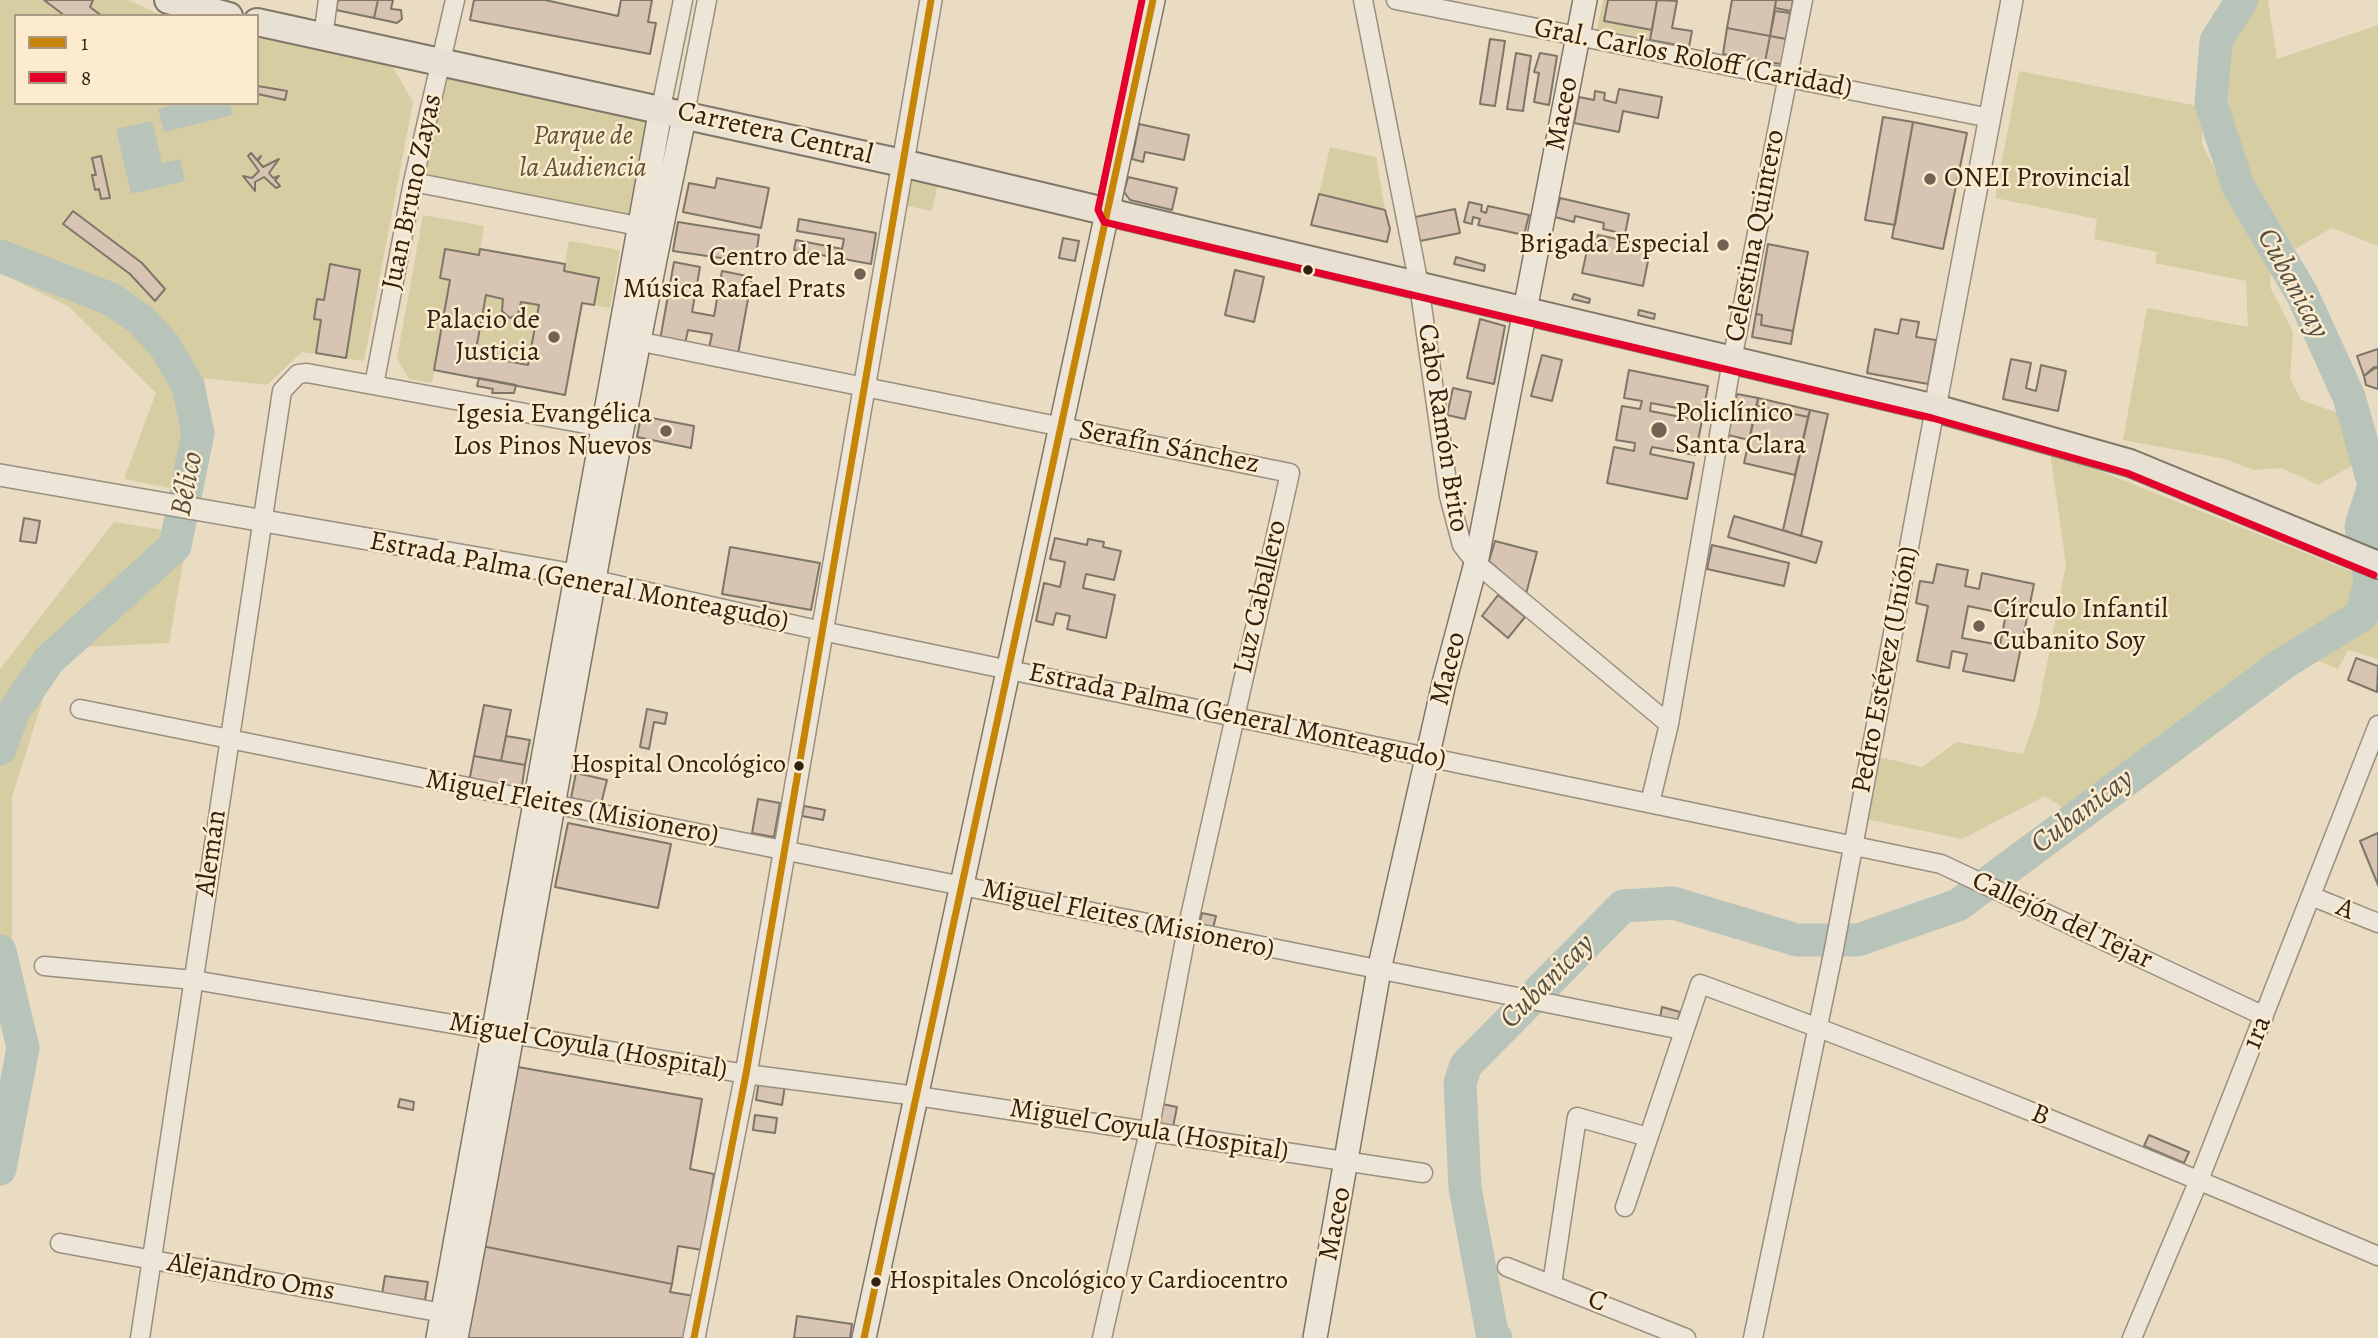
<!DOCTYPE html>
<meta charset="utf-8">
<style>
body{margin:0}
#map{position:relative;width:2378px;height:1338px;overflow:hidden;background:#eadcc2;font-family:Alegreya,serif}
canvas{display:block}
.legend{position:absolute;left:14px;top:14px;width:245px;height:91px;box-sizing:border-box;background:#fcebcd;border:2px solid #ab9a83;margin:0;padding:9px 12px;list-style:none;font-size:21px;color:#312114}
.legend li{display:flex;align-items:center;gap:14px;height:35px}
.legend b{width:35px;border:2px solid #ab9a83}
</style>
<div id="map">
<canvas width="2378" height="1338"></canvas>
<ul class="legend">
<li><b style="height:9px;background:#c68505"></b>1</li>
<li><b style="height:9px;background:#e4002b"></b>8</li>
</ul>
</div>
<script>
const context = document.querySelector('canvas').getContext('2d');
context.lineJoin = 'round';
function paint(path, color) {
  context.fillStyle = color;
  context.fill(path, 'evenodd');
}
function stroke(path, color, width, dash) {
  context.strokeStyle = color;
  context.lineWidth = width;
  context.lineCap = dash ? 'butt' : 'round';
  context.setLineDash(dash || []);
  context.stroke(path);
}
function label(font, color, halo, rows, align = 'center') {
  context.font = font + ' Alegreya,serif';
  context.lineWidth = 5;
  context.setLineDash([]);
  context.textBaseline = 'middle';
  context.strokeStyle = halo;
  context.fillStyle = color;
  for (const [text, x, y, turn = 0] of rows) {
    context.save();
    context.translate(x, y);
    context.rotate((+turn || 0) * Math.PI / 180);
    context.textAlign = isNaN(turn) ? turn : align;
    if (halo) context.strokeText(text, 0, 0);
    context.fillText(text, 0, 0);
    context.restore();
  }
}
paint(new Path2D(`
 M0,0H128L163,16H16V103H257V37L391,64L413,102L364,361L302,352L267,385L204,378L214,437L196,493L124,479L156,393L68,306L0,273Z
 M1603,0H1608L1604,21L1652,30L1650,40L1597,29Z
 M2253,0H2268L2277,59L2378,25V246L2332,228L2295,249L2250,175L2229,119L2227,41Z
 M2019,71L2203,107L2202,144L2250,238L2271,267L2270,287L2293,332L2290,378L2301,400L2338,413L2353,441L2355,464L2318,485L2282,468L2253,470L2225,459L2123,440L2147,308L2248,327L2246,281L2155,263L2157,252L2094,239L2097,219L1995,198Z
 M443,75L650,113L633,215L424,175Z
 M1330,147L1376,157L1385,210L1319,194Z
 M909,176L938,183L932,211L903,205Z
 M423,215L484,226L479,255L450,280L432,383L409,379L397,358Z
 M569,241L620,250L610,308L594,305L599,278L564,271Z
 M486,295L503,299L502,311L510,318L518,314L521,302L539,305L528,365L475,355Z
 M2050,451L2378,582V659L2348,650L2338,669L2291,649L2069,812L2045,796L1962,839L1866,819L1879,757L1922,767L1957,742L2023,754L2037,715L2066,565Z
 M114,522L188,534L169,643L83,647L47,686L12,797V944L0,942V669Z`), '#d6cda2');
paint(new Path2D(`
 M179,103H230L233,115L164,132L158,109Z
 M152,121L162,163L180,159L185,181L131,194L116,129Z`), '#b8c4ba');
stroke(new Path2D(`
 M0,256L111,299L141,320L165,346L188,386L198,433L175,546L49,660L14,711L0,749
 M0,951L23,1048L0,1169
 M1496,1338L1492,1333L1465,1188L1460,1083L1466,1065L1623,906L1673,903L1797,940H1858L1958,905L2284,663L2362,615L2370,582L2361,526L2374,485L2349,397L2302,294L2238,186L2211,104L2216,41L2242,0`), '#b8c4ba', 33);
const building = new Path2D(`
 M44,0H93L90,7L102,16H65Z
 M338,0H378L374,18L336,10Z
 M378,0H393L391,9L401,10L402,19L397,23L374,18Z
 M474,0H545L618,16L621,0H652L648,22L656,23L650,54L470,20Z
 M1608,0H1657L1652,30L1604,21Z
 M1657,0L1677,1L1672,28L1692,31L1689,47L1650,40Z
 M1732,0H1776L1770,36L1727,28Z
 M1776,0H1793L1791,11L1775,8Z
 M1775,11L1790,13L1786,39L1770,36Z
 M1727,28L1770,36L1765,62L1723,54Z
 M1770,36L1786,39L1782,64L1765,62Z
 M1490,39L1505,41L1495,106L1480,104Z
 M1516,53L1531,56L1523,111L1507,109Z
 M1540,53L1557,56L1549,105L1534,102L1539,73L1534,72Z
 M258,86L287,91L285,100L258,94Z
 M1619,89L1662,97L1658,118L1623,111L1619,132L1574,123L1579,97L1594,100L1595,91L1605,93L1604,100L1616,103Z
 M1883,117L1913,122L1895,225L1865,220Z
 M1913,122L1967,133L1943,249L1892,238Z
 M1139,124L1189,135L1184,160L1145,152L1143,162L1132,159Z
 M251,153L257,160L261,156L258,161L263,167L279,159L269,173L273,178L279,176L275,180L280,186L276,188L264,177L255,182V191L243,176L252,178L259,171L248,156Z
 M101,156L110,198L101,199L99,189L95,190L92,175H96L92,158Z
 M1128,177L1177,188L1172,210L1130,200L1124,192Z
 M717,178L769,188L761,228L683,212L689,183L715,188Z
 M1319,194L1385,210L1390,229L1387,242L1311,225Z
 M1560,198L1629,214L1625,234L1603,229L1604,223L1575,216L1574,222L1555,217Z
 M1469,202L1482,205L1481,211L1486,213L1488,206L1529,215L1524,235L1478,225L1480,219L1473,217L1472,224L1464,222Z
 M1455,209L1460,233L1420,241L1415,217Z
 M73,211L142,263L165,289L155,301L130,274L63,224Z
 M799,219L876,233L871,264L794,250L796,240L842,249L844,239L797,231Z
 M678,222L759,235L755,263L673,251Z
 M1598,235L1651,246L1643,286L1582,273L1588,246L1595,247Z
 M1063,238L1079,241L1075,261L1059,258Z
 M1768,244L1808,252L1793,331L1761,325L1762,315L1756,314Z
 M445,249L479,255L480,249L565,264L564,271L599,278L594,305L582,303L565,395L434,370L450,280L440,278ZM486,295L503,299L502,311L510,318L518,314L521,302L539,305L528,365L475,355Z
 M1456,257L1485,265L1484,271L1454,264Z
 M674,262L700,267L692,312L714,316L722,271L752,277L738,354L709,348L712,334L688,330L685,344L660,340Z
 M330,264L360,270L346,358L316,353L321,320L314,319L317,299L324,300Z
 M1235,270L1264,277L1254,322L1225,315Z
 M1574,294L1590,299L1589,303L1572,299Z
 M1639,310L1655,314L1654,319L1638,315Z
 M1756,314L1762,315L1761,325L1793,331L1791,344L1752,337Z
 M1480,319L1505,326L1494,384L1467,378Z
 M1901,319L1919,322L1916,337L1936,340L1928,384L1867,373L1875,329L1898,334Z
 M2378,349V366L2364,376L2357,356Z
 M1542,355L1562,360L1552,401L1531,396Z
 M2011,359L2031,363L2026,388L2036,391L2041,365L2066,371L2058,411L2003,399Z
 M2374,367L2378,368V389L2366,385L2364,376Z
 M1629,370L1708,386L1703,413L1651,403L1650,411L1702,421L1695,455L1652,447L1650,454L1694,463L1687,499L1607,483L1614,447L1634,451L1635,443L1616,440L1622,406L1640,409L1642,401L1624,398Z
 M479,378L516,385L514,393H492L493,389L477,386Z
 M1453,388L1471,392L1465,419L1447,415Z
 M1737,394L1758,398L1749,440L1728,435Z
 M1758,398L1810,410L1808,417L1757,406Z
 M1757,406L1808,417L1795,475L1744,463Z
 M1810,410L1828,414L1801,536L1783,530Z
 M641,416L694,426L691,448L637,437Z
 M1734,516L1822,542L1816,563L1728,537Z
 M24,518L40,521L36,543L20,541Z
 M1055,538L1087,545L1088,539L1104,542L1103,547L1121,551L1114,580L1086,574L1083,588L1115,595L1106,638L1067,629L1070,616L1056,613L1053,625L1036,621L1044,583L1060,587L1065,562L1050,559Z
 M1495,541L1537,552L1526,594L1489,561Z
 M1712,545L1789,563L1784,586L1707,569Z
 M730,547L820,563L811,610L722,594Z
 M1937,564L1968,570L1965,586L1979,589L1982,573L2034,584L2014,681L1963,671L1967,654L1952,651L1949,668L1917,661L1928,606L1916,603L1920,581L1933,583ZM1968,606L2006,614L2000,645L1962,638Z
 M1498,595L1525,617L1508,638L1482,616Z
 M2356,658L2378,666L2377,692L2348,680Z
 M484,705L511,710L501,761L474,756Z
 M647,709L667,713L665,724L654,722L649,749L640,747Z
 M506,736L530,740L525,765L501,761Z
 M474,756L525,765L521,792L469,782Z
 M576,773L607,780L601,804L571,798Z
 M758,799L780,803L774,837L752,833Z
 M804,806L825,810L823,820L802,816Z
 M568,823L671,844L658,908L555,887Z
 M2378,833V885L2360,841Z
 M1202,913L1216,916L1213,928L1199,926Z
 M1662,1007L1680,1012L1677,1022L1660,1018Z
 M512,1066L702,1099L690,1169L714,1174L702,1250L678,1246L672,1284L482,1246Z
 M759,1081L785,1085L782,1105L756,1100Z
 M400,1099L414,1102L413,1110L398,1107Z
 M1162,1104L1177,1107L1173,1127L1158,1125Z
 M755,1115L777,1118L775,1133L753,1130Z
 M2149,1135L2189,1152L2184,1163L2144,1146Z
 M482,1246L672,1284L670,1292L694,1296L687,1338H466Z
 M385,1276L428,1282L425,1300L382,1294Z
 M797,1316L852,1324L850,1338H794Z`);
paint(building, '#d7c4b3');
stroke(building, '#7f7667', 2);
const minor = new Path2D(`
 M1363,0L1419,285L1449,496L1462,545L1476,563L1669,724
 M1396,0L1990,118
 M323,37L328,0
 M661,108L683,0
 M685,113L707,0
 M413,182L638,226
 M637,341L1290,473L1186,934L1149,1131L1102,1338
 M374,385L413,182L455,0
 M582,577L822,631L1941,864L2264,1016
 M80,709C614,816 1148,924 1682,1030
 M1650,803L1669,724L1732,360L1803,0
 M2311,896L2378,923
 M44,966L194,980L746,1074L917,1096L1423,1173
 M1625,1207L1700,984C1929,1067 2154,1161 2378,1256
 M60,1243L443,1313
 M1507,1267L1686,1338
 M1552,1284L1577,1117L1648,1137
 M140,1338L282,391L298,374L307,373L602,427
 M1753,1338L1834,949L1935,408
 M2132,1338L2199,1180L2378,725`);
const tertiary = new Path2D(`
 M1935,408L2012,0
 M0,475L575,575
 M694,1338L746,1074L931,0`);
const secondary = new Path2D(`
 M438,1338L661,108
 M456,1338C534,930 599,520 685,113
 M864,1338L1153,0
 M1315,1338L1379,970L1444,683L1476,563L1585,0`);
const primary = new Path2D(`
 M168,0L229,16
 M257,22L902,163L1935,408L2130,463L2378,565`);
stroke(minor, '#998f7f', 21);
stroke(tertiary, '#998f7f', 24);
stroke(secondary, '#7f7667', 26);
stroke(primary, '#7f7667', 30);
stroke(minor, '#ede5d8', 18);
stroke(tertiary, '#ede5d8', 21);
stroke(secondary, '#ede5d8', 23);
stroke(primary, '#e8e0d2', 26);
stroke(new Path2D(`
 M694,1338L746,1074L931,0
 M864,1338L1153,0`), '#c68505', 7);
stroke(new Path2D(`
 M1142,0L1098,210L1104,222L1932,418L2127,473L2374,575`), '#e4002b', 7);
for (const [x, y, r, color] of [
 [1930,179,7,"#726251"],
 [1723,245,7,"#726251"],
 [1308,270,6,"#312114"],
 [860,274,7,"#726251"],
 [554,337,7,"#726251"],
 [1659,430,9,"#726251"],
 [666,431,7,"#726251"],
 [1979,626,7,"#726251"],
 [799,766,6,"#312114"],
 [876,1282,6,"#312114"]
]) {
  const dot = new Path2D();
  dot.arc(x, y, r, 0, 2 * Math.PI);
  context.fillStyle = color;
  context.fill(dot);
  stroke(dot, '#fcebcd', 2.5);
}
label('26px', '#312114', '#fcebcd', [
 ["Hospital Oncológico",786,766],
 ["Hospitales Oncológico y Cardiocentro",889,1282,"left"]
], 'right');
label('28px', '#312114', '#fcebcd', [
 ["Gral. Carlos Roloff (Caridad)",1693,59,11],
 ["Maceo",1563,114,-79],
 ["Carretera Central",775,134,13],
 ["Juan Bruno Zayas",413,192,-78],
 ["Celestina Quintero",1756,236,-79],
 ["Cabo Ramón Brito",1442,428,81],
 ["Serafín Sánchez",1169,448,11],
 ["Estrada Palma (General Monteagudo)",579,582,11],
 ["Luz Caballero",1261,597,-77],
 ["Maceo",1449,669,-76],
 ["Pedro Estévez (Unión)",1886,670,-79],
 ["Estrada Palma (General Monteagudo)",1237,717,12],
 ["Miguel Fleites (Misionero)",572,808,11],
 ["Alemán",212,853,-82],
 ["A",2345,910,22],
 ["Miguel Fleites (Misionero)",1128,920,12],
 ["Callejón del Tejar",2062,921,25],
 ["1ra",2258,1033,-68],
 ["Miguel Coyula (Hospital)",588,1047,10],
 ["B",2040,1116,22],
 ["Miguel Coyula (Hospital)",1149,1131,9],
 ["Maceo",1336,1224,-79],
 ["Alejandro Oms",251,1278,10],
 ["C",1597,1302,22]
]);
label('italic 28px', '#5d5137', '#fcebcd', [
 ["Parque de",583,137],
 ["la Audiencia",583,169]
]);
label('28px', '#312114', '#fcebcd', [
 ["ONEI Provincial",1944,179,"left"],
 ["Brigada Especial",1709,245],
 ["Centro de la",846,258],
 ["Música Rafael Prats",846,290],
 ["Palacio de",540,321],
 ["Justicia",540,353],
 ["Policlínico",1675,414,"left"],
 ["Santa Clara",1675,446,"left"],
 ["Igesia Evangélica",652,415],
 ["Los Pinos Nuevos",652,447],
 ["Círculo Infantil",1993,610,"left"],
 ["Cubanito Soy",1993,642,"left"]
], 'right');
label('italic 30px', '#534f45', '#fcebcd', [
 ["Cubanicay",2292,284,62],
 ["Bélico",188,484,-79],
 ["Cubanicay",2083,812,-37],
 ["Cubanicay",1548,982,-45]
]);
</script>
